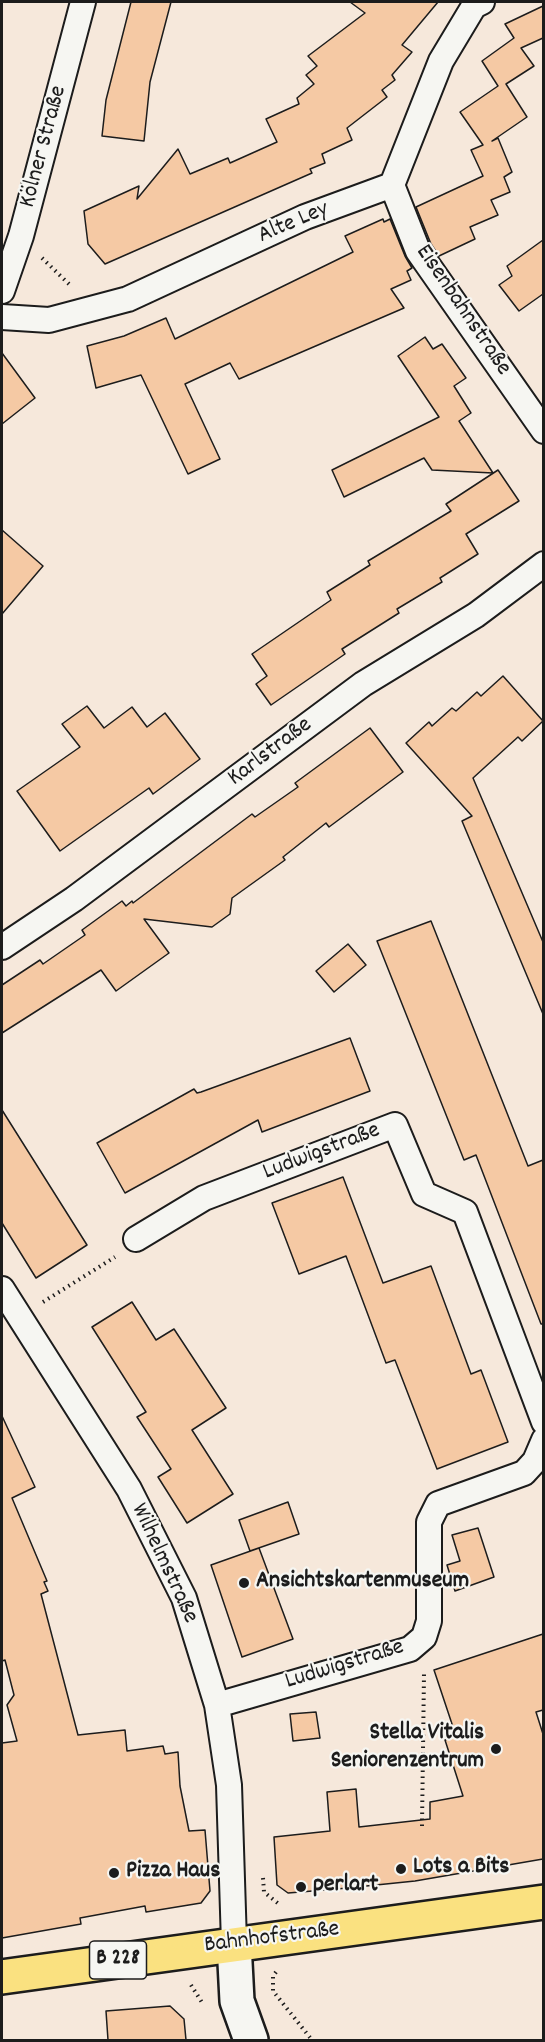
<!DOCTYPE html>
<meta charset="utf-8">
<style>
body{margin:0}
#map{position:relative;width:545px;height:2042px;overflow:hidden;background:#f6e8db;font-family:Dekko,sans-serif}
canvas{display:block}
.frame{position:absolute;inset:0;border:3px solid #1c1c1c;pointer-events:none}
</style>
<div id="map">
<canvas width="545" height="2042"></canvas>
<div class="frame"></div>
</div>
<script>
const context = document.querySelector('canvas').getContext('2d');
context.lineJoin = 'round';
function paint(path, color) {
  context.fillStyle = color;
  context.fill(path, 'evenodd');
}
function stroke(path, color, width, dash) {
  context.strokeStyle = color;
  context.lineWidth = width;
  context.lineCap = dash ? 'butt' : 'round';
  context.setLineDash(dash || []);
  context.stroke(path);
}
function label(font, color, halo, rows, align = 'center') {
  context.font = font + ' Dekko,sans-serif';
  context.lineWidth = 4.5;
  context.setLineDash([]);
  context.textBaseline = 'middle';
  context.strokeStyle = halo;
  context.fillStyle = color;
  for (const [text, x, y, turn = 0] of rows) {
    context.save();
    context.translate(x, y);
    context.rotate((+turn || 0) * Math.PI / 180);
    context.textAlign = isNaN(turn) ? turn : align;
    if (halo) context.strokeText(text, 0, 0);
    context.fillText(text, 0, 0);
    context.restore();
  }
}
const building = new Path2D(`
 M131,2H171L150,82L144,141L102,136L106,100Z
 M350,2H438L402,45L412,52L392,75L395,80L382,90L387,97L347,128L352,140L322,154L325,163L310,169L312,173L105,264L88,244L84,211L139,186L137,199L178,149L190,174L228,158L230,163L277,142L266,119L299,104L297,98L314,84L306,75L317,66L308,56L365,13Z
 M543,6V38L521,48L534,66L506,84L527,117L492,141L498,138L512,172L504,177L510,192L491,200L498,215L470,227L475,239L439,256L431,244L416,207L483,176L471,150L483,145L460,112L498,86L482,61L514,38L505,24Z
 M383,219L384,222L390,219L405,256L412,268L407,271L411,280L391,289L404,308L239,379L230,363L185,384L220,459L188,474L141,375L96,388L87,346L124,336L166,318L175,339L353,252L345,236Z
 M543,240V294L519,311L499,285L512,276L507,266Z
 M425,337L433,349L442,344L466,378L454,386L471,413L459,421L493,473L432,470L424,458L344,497L332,470L439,417L398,356Z
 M2,353L35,398L2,424Z
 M498,470L519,501L466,534L478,554L440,578L442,582L397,609L399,613L342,649L345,654L271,705L256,684L267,676L252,654L331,600L327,592L370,565L368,561L451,511L446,504Z
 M2,530L43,566L2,614Z
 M503,676L543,721L522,741L518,737L473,778L543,942V1014L462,821L472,816L406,743L429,722L432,726L452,708L456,711L477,692L481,696Z
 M87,706L104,728L132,707L147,727L165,713L200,759L153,794L149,788L60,851L17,791L80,747L62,724Z
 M370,728L403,772L329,827L326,823L283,857L285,860L232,898L230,914L212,927L144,919L169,953L116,991L101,970L2,1033V985L40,960L43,964L85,935L82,930L122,901L126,906L132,901L133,903L252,814L255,817L298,787L295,783Z
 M431,921L528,1166L543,1160V1324H541L476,1155L464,1160L377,941Z
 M348,944L366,965L334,992L316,971Z
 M350,1038L370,1091L262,1132L258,1120L125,1193L97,1143L194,1089L197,1093L201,1092Z
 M2,1110L87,1245L36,1278L2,1223Z
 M343,1177L383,1283L431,1266L471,1374L481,1370L508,1442L437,1469L395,1360L386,1363L346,1256L299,1274L272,1203Z
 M132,1302L156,1340L174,1329L226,1408L192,1430L233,1494L187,1523L158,1477L171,1469L137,1417L146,1412L92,1327Z
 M2,1416L35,1487L12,1498L47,1581L44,1582L48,1591L41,1594L78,1735L125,1730L127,1751L163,1746L165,1754L178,1752L180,1786L189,1831L205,1830L210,1891L201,1903L146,1912L145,1906L80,1918L81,1924L2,1938V1743L17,1741L7,1705L14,1695L5,1660L2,1661Z
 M288,1502L299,1534L250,1551L239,1520Z
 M478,1528L494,1577L455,1591L447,1565L460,1561L452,1535Z
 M259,1548L293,1639L242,1657L211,1565Z
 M543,1634V1710L536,1712L543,1734V1859L415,1881L337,1889L288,1893L277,1885L274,1837L330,1831L327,1792L356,1789L359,1827L430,1819V1802L463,1796L445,1740L456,1736L434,1670Z
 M316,1712L320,1738L293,1741L290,1714Z
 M170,2006L184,2019L186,2040H108L106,2011Z`);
paint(building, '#f5c9a4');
stroke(building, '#1c1c1c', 1.5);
const street = new Path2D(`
 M392,185L418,251L544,431
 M2,291L21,236L83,2
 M2,317L49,320L128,299L305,217L392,185L441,61L474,6L482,2
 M2,947L74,899L363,684L476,615L544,564
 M136,1239L204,1198L395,1125L424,1194L465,1212L544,1422
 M2,1289L129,1489L184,1598L217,1705L229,1785L234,1943
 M217,1705L410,1649L424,1637L429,1621V1522L438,1504L524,1473L535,1461L544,1440`);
const secondary = new Path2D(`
 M234,1943L237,2001L251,2040`);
const primary = new Path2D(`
 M2,1977L544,1902`);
stroke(street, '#1c1c1c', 28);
stroke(secondary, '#1c1c1c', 38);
stroke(primary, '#1c1c1c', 38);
stroke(new Path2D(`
 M42,258L71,286
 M43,1302L115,1257
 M422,1826L424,1674
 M263,1878L264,1892L280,1905
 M276,1972L273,1976V1991L312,2040
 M191,1985L203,2004`), '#1c1c1c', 4, [1.5, 4.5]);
stroke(street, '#f6f6f2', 24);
stroke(secondary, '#f6f6f2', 33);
stroke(primary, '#fae180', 33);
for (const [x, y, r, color] of [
 [244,1583,6,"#1c1c1c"],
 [496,1749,6,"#1c1c1c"],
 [401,1869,6,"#1c1c1c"],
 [114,1873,6,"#1c1c1c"],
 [301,1887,6,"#1c1c1c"]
]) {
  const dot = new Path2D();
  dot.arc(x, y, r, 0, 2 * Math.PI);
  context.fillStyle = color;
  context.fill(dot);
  stroke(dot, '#f6f6f2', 2);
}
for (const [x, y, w] of [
 [118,1960,57]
]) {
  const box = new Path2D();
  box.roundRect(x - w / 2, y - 19, w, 38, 4.5);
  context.fillStyle = '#f6f6f2';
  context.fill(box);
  stroke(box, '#1c1c1c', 1.5);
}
label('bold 22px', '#1c1c1c', null, [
 ["B 228",118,1960]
]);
label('24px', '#1c1c1c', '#f6f6f2', [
 ["Kölner Straße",45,147,-75],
 ["Alte Ley",294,224,-23],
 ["Eisenbahnstraße",462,311,56],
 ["Karlstraße",271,753,-37],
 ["Ludwigstraße",322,1153,-21],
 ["Wilhelmstraße",163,1564,65],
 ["Ludwigstraße",345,1666,-17],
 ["Bahnhofstraße",272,1939,-7]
]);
label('bold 24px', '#1c1c1c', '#f6f6f2', [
 ["Ansichtskartenmuseum",256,1583],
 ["Stella Vitalis",484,1735,"right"],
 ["Seniorenzentrum",484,1763,"right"],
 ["Lots a Bits",413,1869],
 ["Pizza Haus",126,1873],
 ["perlart",313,1887]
], 'left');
</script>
